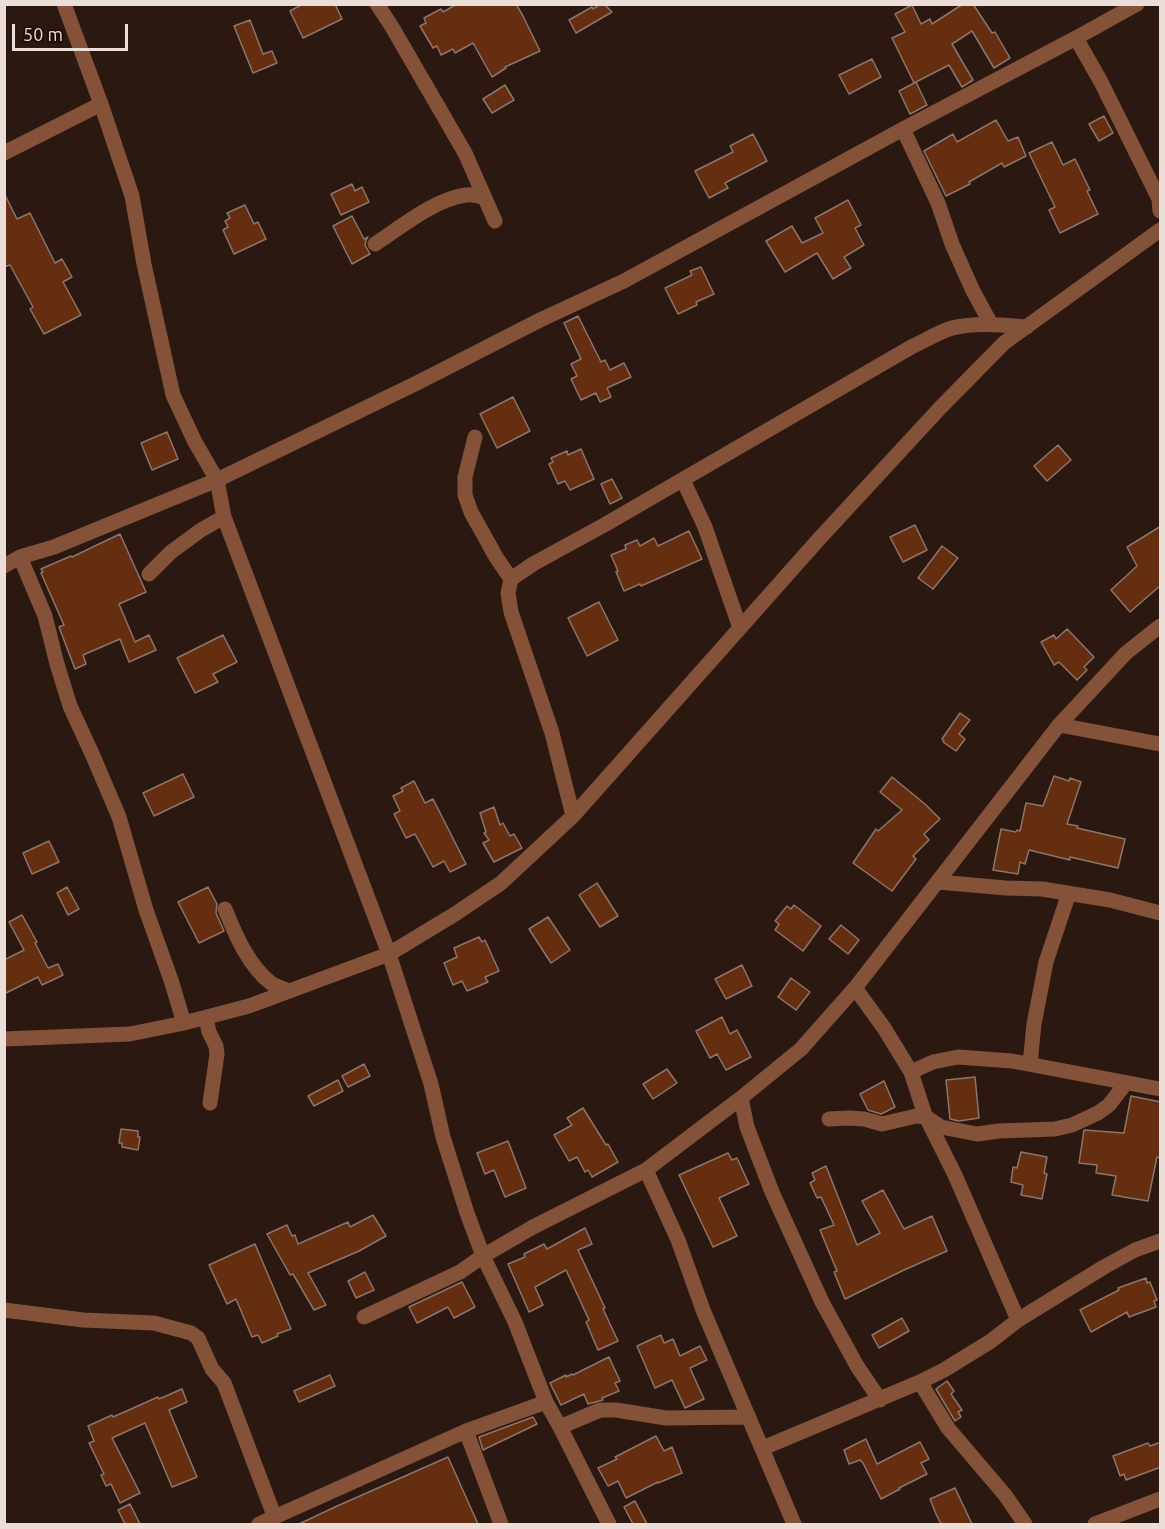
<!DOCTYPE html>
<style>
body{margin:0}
#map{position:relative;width:1165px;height:1529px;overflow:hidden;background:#2b1810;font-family:Ubuntu,sans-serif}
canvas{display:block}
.frame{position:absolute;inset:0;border:6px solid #ebded8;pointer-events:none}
.scale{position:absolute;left:12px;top:24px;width:116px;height:27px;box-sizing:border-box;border:3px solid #ebded8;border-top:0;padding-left:8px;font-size:18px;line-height:21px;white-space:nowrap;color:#ebded8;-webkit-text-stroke:4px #210f07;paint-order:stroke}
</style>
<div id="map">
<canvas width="1165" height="1529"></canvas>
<div class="frame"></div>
<div class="scale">50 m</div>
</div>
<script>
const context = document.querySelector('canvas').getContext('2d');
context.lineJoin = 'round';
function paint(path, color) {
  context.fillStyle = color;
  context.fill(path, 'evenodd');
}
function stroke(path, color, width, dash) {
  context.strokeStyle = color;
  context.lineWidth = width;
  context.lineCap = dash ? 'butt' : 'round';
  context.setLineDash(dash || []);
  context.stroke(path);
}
const building = new Path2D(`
 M303,4H335L342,19L303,38L290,11Z
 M457,4H516L523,16L540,51L505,67L506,68L492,77L473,43L455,53L453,49L441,55L437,46L433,48L420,26L426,23L424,18L441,9L443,12Z
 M601,4H604L612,12L576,33L569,20L592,7L593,9Z
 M963,4H973L992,33L995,32L1010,58L994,68L972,31L952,44L973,80L962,87L949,65L914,83L892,38L905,32L895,14L912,5L921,24L930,19L932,24Z
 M250,20L263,54L272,51L277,63L253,73L234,26Z
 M872,59L881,77L849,94L839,75Z
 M916,82L927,105L910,114L899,91Z
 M505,85L514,100L492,113L483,99Z
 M1104,116L1113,133L1099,141L1089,124Z
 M996,120L1008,141L1018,137L1026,156L1004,167L1002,163L969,182L970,184L946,196L924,151L953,134L957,142Z
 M753,134L767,161L725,183L728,188L709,198L695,171L733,152L730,146Z
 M1052,142L1063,165L1075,159L1090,190L1087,191L1098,214L1060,233L1049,210L1055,207L1029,153Z
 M352,184L355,191L362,187L369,202L341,215L331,194Z
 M4,193L17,219L30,213L55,263L62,259L72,277L63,282L81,315L44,334L30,309L33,307L10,265L4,267Z
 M848,200L861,225L855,228L864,245L844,257L851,268L833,279L817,253L785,272L766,241L792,226L802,243L823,233L815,218Z
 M245,205L254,224L258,222L266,239L234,254L223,230L228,227L225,221L230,218L227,213Z
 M352,216L364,239L368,237L366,240L365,245L370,254L352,264L333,226Z
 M701,267L714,294L696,302L697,305L678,314L665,288L692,275L690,271Z
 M578,316L601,362L605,360L610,370L624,363L631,377L607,388L611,397L600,402L596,393L581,400L571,379L577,376L571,364L581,359L564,323Z
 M513,397L530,431L497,448L480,414Z
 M167,432L178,459L152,470L141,443Z
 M1058,445L1071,460L1047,481L1034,466Z
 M581,449L594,479L570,490L565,481L558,484L549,464L553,462L551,458L567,451L568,455Z
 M612,479L622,498L610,504L601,484Z
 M915,525L927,550L903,562L890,537Z
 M1161,526V585L1130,612L1111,590L1137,566L1127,547Z
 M689,531L702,559L641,586L640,584L624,591L616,572L618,571L611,555L626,549L625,545L637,540L640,546L654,538L658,546Z
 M120,534L146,592L119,604L135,642L149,635L156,650L129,662L120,639L83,655L86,664L75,669L59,627L64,625L41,573L43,572L41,569L71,556L72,557Z
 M942,546L958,558L933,589L918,578Z
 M599,602L618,640L587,656L568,618Z
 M1067,629L1094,657L1084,667L1087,670L1077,680L1059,662L1054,665L1041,642L1054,635L1056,639Z
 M223,635L237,662L213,674L218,682L195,693L177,658Z
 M960,713L970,720L959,734L965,739L956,751L943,742L944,741L942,739Z
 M183,774L194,797L154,816L143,793Z
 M1054,776L1069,781L1070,778L1081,782L1067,824L1078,826L1077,828L1125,839L1118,868L1070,857V860L1029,850L1025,864L1020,862L1018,874L993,870L1001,829L1016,832L1017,830L1020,831L1026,803L1043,806Z
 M892,777L926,805L940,819L924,834L929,840L913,856L916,859L892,891L853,863L876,829L878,831L902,810L880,792Z
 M414,781L425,803L433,799L466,864L450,872L444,861L433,867L415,834L406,838L394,814L400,811L393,796L403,791L401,788Z
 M494,807L500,825L503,823L510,836L514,834L522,848L494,862L483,843L489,840L484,833L486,832L480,813Z
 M49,841L59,862L32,874L23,853Z
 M597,883L618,916L600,927L579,895Z
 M67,887L79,909L68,915L57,893Z
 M208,887L217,904L216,913L224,931L199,943L178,902Z
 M794,905L821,926L803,951L775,930L779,924L775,921L787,906L791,909Z
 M22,915L37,942L35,943L48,968L58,964L63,975L42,985L38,977L4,994V960L24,950L9,922Z
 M548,917L570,950L551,963L529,929Z
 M841,925L859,940L848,954L829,939Z
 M479,937L482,942L485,940L499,971L485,977L488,982L467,991L462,981L453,985L444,963L457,957L454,948Z
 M742,965L752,986L726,999L715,979Z
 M791,978L810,992L796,1010L778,997Z
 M722,1017L730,1034L737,1030L751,1057L726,1070L717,1054L710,1058L696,1031Z
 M364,1064L370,1076L348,1087L342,1076Z
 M667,1069L677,1083L653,1099L643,1084Z
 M975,1077L979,1118L959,1121L950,1119L946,1080Z
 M338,1080L343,1091L314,1106L308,1096Z
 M884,1081L895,1107L881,1114L868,1110L860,1094Z
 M1131,1096L1161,1102V1158L1157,1157L1148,1201L1112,1195L1116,1176L1096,1173L1097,1165L1079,1163L1084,1130L1124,1133Z
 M583,1108L606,1145L608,1144L618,1162L592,1177L588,1170L585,1172L577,1157L569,1161L554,1135L572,1125L567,1118Z
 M121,1129L138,1131V1137H140L138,1150L122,1147V1143H119Z
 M508,1141L526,1188L505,1197L494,1170L485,1174L477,1153Z
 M1021,1152L1047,1157L1044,1173L1047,1174L1042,1199L1021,1195L1023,1185L1011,1182L1013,1167L1017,1168Z
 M728,1153L732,1160L737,1158L749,1184L719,1198L737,1236L713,1247L679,1175Z
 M826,1166L857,1245L880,1233L862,1201L883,1190L904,1229L932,1216L947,1251L904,1270L845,1299L834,1272L837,1271L820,1230L834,1225L821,1197L817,1198L810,1183L815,1180L812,1173Z
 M373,1215L386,1236L359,1251L308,1273L326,1305L314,1310L293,1274L290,1275L267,1234L287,1225L292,1236L295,1235L298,1244L348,1222L350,1227Z
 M585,1228L592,1244L578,1250L605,1308L603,1309L618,1341L598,1350L586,1322L589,1320L566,1270L535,1287L543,1305L529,1312L508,1264L525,1257L524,1254L544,1244L547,1249Z
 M255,1244L291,1329L277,1334L278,1336L262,1343L258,1335L252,1337L236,1299L227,1304L209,1265Z
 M365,1272L374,1290L356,1298L348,1281Z
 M1146,1278L1147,1283L1150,1282L1157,1300L1154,1301L1156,1307L1129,1317L1127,1312L1091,1332L1080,1310L1119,1290L1118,1288Z
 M462,1282L475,1307L454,1318L448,1307L417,1323L409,1307Z
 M902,1318L909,1331L879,1348L872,1335Z
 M661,1335L664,1343L673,1339L680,1356L700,1346L707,1360L690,1368L704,1399L685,1408L672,1380L655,1388L637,1346Z
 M609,1357L620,1381L615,1383L619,1391L602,1398L603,1400L588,1404L584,1394L561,1405L550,1383L566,1375V1377L572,1374L573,1375Z
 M330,1375L335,1386L299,1402L294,1391Z
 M947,1381L954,1391L951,1394L962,1410L958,1412L961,1417L955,1421L936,1389Z
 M182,1389L187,1402L169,1410L197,1477L172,1487L145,1423L112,1438L140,1493L120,1503L111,1484L106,1486L101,1475L104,1474L89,1443L94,1441L88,1426L112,1415L113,1417L158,1397L159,1399Z
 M533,1417L537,1424L483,1450L479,1437Z
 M656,1436L664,1451L672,1447L682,1473L658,1483V1482L626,1498L618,1481L608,1486L598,1468L617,1459L615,1457Z
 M866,1439L877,1464L920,1442L929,1459L921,1463L927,1474L899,1488L900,1489L881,1499L863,1463L860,1460L849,1464L844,1450Z
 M1161,1442V1467L1126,1480L1124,1474L1120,1476L1113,1456L1148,1443L1150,1446Z
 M448,1457L478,1524H299L335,1507Z
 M955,1488L972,1524H941L936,1514L930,1499Z
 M635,1501L647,1524H633L624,1507Z
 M130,1504L140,1524H125L118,1510Z`);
paint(building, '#662e11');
stroke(building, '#8c756a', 1.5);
stroke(new Path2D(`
 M64,4L101,104L132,196L144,264L173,395L195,442L217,480L224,517L389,954L431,1084L443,1137L467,1213L483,1256L515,1322L546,1402L560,1427L609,1524
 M377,4L392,27L465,153L495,221
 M1076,38L1101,82L1159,199L1160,211
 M903,129L938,203L952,244L973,291L991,324
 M4,153L101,104
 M375,244C401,227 435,199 466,195C473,194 479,196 485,198
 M475,437L465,477V495L471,512L496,557L511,579
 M683,480L705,527L740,628
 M20,557L45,616L57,664L70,706L93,756L119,817L146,910L171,980L184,1023
 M4,566L20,557L54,547L217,480L417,383L540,320L624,281L903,129L1076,38L1137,4
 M149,574L171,552L201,530L224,517
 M1059,725L1160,744
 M573,816L552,733L511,612L508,593L511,579L533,564L606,524L913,346C926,340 939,332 952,328C977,322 1002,325 1027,327
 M938,882L1006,888L1042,889L1110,900L1160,913
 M225,909C235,934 249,967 272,984C277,987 284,989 290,991
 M855,988L884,1028L911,1072L925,1115L955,1175L1018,1320
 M206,1018L209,1032L216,1046L217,1054L210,1103
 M4,1039L130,1034L184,1023L249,1006L389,954L455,914L501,883L573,816L819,539L940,408L1004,343L1160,230
 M1030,1064L1034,1024L1046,962L1069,893
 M911,1072L933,1062L958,1057L1012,1061L1160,1089
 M741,1098L747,1127L772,1192L822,1302L857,1366L880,1400
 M829,1119L849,1118L864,1119L882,1124L916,1116L926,1117L941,1127L977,1134L999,1131L1055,1129L1072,1125L1098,1113L1109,1105L1126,1083
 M646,1170L678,1240L703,1310L794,1524
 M4,1310L83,1320L154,1323L191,1333L198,1338L212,1369L224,1383L275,1518
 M364,1317L460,1272L483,1256L533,1227L646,1170L741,1098L801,1049L855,988L1059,725L1126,653L1160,626
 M920,1382L948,1428L1005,1495L1025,1524
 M560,1427L600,1410H616L666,1418L749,1417
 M466,1431L501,1524
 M763,1448L920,1382L944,1370L991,1341L1018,1320L1104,1267L1135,1250L1160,1241
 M259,1524L466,1431L546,1402
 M1095,1524L1160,1499`), '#845139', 15);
</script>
